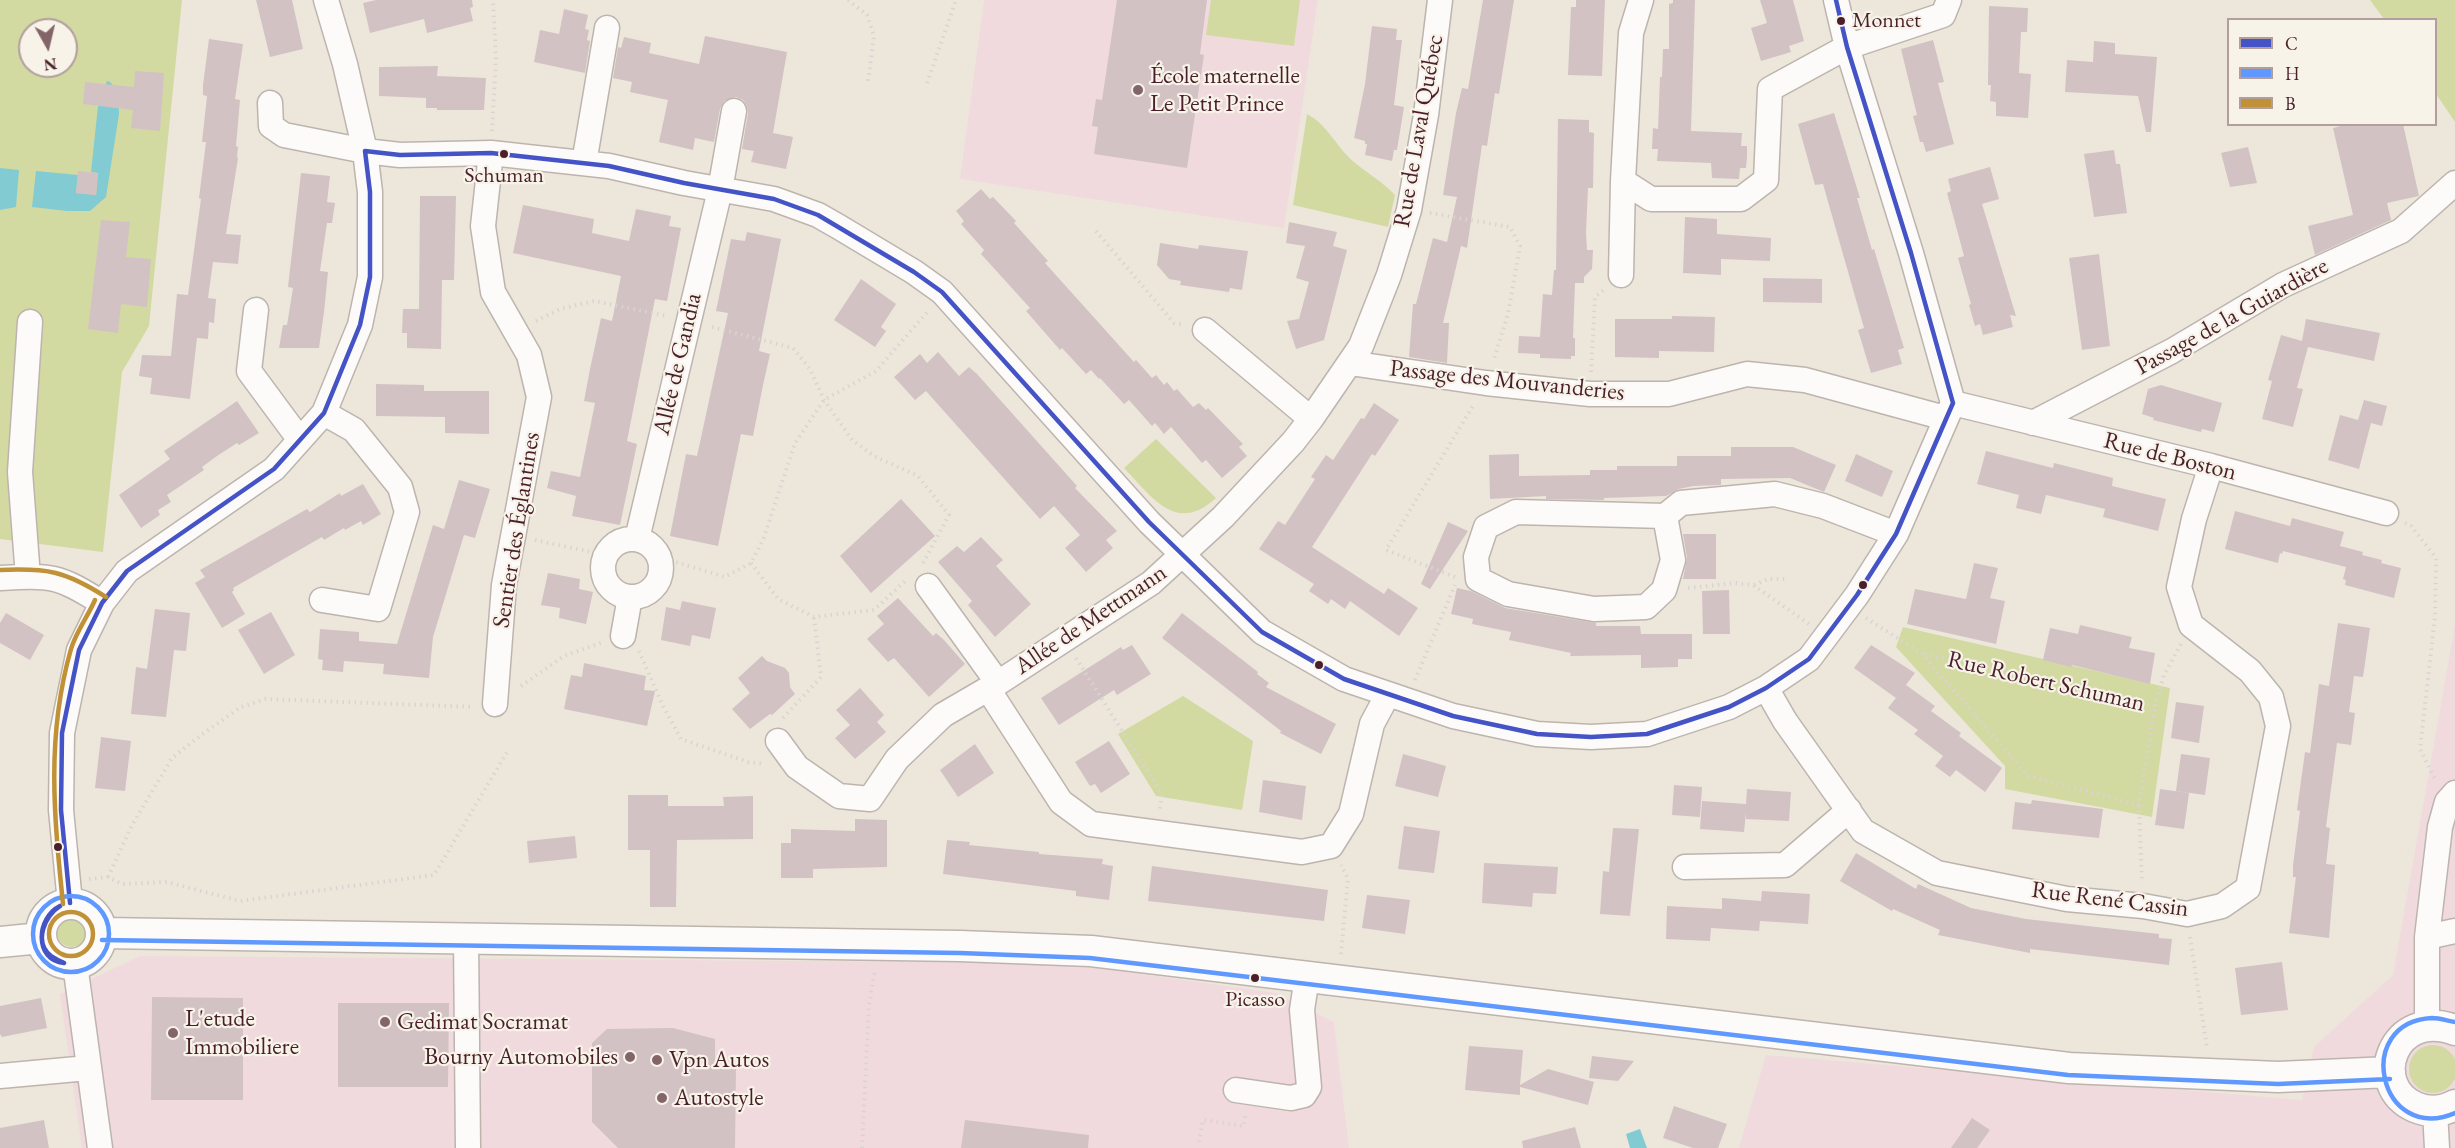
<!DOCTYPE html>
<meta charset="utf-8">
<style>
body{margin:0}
#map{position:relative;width:2455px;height:1148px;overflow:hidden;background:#ede7db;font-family:"EB Garamond",serif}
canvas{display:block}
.legend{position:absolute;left:2227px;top:18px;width:210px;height:108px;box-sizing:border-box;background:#f7f3e8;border:2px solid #b29e9c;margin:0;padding:8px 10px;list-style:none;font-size:18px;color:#4a1f2b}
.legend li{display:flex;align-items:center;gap:12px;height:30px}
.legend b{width:30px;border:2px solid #b29e9c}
.north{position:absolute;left:18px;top:18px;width:60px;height:60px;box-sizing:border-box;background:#f7f3e8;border:2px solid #b29e9c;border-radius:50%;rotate:172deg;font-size:16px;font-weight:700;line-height:24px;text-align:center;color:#4a1f2b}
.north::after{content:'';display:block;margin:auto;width:21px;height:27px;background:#836569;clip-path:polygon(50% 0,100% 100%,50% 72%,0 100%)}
</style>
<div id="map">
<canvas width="2455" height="1148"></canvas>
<ul class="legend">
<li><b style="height:8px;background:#4453c6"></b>C</li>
<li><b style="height:8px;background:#5f99ff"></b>H</li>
<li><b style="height:8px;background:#c09137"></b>B</li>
</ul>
<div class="north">N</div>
</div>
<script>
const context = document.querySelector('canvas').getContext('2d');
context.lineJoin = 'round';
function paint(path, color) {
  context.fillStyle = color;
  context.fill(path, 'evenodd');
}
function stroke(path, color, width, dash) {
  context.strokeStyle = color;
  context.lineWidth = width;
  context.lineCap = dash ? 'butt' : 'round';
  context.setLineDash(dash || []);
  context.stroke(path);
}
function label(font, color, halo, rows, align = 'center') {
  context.font = font + ' "EB Garamond",serif';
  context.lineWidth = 4.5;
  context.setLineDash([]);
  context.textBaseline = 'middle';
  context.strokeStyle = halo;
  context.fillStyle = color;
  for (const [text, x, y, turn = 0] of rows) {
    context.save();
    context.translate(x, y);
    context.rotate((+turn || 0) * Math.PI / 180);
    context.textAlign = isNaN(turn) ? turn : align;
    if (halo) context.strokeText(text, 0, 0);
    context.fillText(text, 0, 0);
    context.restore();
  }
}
paint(new Path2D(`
 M984,0H1318L1284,228L960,179Z
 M2455,625V1148H1739L1766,1055L2302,1100L2314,1047L2393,975Z
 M140,956L1063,963L1276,993L1334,1022L1349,1148H82L60,994Z`), '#f0dade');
paint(new Path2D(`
 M0,0H182L149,326L122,372L103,552L0,539ZM30,30H66V66H30Z
 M1211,0H1300L1294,46L1206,35Z
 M2370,0H2455V122L2436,94V20L2384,19Z
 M1307,114C1328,125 1336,147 1354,162C1368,174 1382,181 1395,195L1388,227L1293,205Z
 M1156,439L1216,498C1176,535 1152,497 1124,468Z
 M1903,627L2170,688L2152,817L2005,789V766L1896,647Z
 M1183,696L1253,741L1242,810L1156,796L1118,734Z
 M57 932a15 15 0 1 1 30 0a15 15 0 1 1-30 0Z
 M2409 1069a24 24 0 1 1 48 0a24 24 0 1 1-48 0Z`), '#d2daa2');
paint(new Path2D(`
 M107,81L110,82L118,91L119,114L106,197L90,211H67L32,207L36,171L78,175L76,193L96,195L98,173L91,172L98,106Z
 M0,168L19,170L16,207L0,210Z
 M1640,1129L1647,1148H1630L1626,1134Z`), '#82cbd3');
paint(new Path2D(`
 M256,0H292L303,49L270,57Z
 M376,0H472L473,7L470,8L473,21L427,33L424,19L370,33L363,3Z
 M1117,0H1207L1200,54L1204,55L1187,168L1094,154L1098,127L1092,126L1096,99L1102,100Z
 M1483,0H1514L1499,94L1495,93L1487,146L1482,145L1467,248L1461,246L1443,323H1449L1447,363L1409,357L1413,304H1416L1433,238L1447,242L1457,197L1443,195L1456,113L1462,88L1468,89Z
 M1576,0H1605L1602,76L1568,75L1571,7H1576Z
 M1673,0H1695L1691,131L1742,133L1741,146H1747V157L1746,168H1740L1739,179L1712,178L1711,163L1657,161L1658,149H1652L1653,128L1658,129L1660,77H1662L1663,49H1669V4L1673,3Z
 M1760,0H1793L1804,41L1789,46L1791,52L1761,61L1751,28L1767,23Z
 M1989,6L2028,8L2027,32H2021L2019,73L2031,74L2028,118L1996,116V102L1990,101L1991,85H1988Z
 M564,9L588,15L585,29L589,30L587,40L590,41L585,73L534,62L540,30L559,34Z
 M1372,26L1397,29L1396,40H1402L1394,105L1404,107L1397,150H1394L1392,161L1365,155L1367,144H1365V141L1354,138L1365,84Z
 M705,36L787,52L773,133L793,137L786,169L751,162L754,151L742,149L748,113L747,106L743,100L736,97L724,101L720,109L714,142L695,138L693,150L659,142L668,100L630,92L632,82L613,78L618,47L621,48L624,37L651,43L649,53L699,64Z
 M209,39L243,44L235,99L240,100L236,146L238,147L237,157L238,158L226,234L241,235L238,264L213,262L208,298L216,299L214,323L209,322L208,339L197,338L190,399L150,394L152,378L139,376L142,355L171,356L177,294L188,295L201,199L199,198L206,142H202L207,96L203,95V85Z
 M1933,40L1944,82L1938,83L1954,144L1926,152L1923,142H1920L1913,116L1917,115L1901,49Z
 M2094,41L2115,43V54L2157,57L2151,132H2146L2138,96L2065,92L2067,60L2093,62Z
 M438,66L437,76L486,78L484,110H437V108H426V98L379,96V67Z
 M135,71L164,73L160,131L131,128L133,110L83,104L85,82L134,87Z
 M1834,113L1860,198H1857L1872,250L1874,249L1904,348L1898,350L1902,364L1871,373L1858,330L1864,328L1823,184L1815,185L1798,124Z
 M1558,119L1589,120V132L1594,133L1593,188H1588L1586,233L1587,250H1593L1592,269L1584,277V283H1575L1573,338H1575V356H1571V359L1540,358V354L1518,353L1519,336L1540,337L1543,294L1552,295L1554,270H1556Z
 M2348,124H2403L2419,196L2387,203L2391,220L2315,255L2308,226L2353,215L2333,128Z
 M2248,147L2257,183L2230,187L2221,153Z
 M2114,150L2116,164H2120L2127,213L2094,217L2084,154Z
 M1990,167L1999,199L1982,204L2016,316L2010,315L2013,327L1983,335L1980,324L1975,326L1969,305L1971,304L1958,258L1964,256L1947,193L1951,191L1948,179Z
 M78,171L98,173L96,195L76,193Z
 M301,173L330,176L327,202L335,203L332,223H327L320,271L328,272L324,312L319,348H279L283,325H287L293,288L288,287Z
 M981,189L990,199L993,197L1016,221L1014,223L1048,261L1045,263L1134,362L1136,360L1152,378L1156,375L1164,385L1167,382L1174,391L1177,389L1193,407L1199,403L1206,410L1208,408L1243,444L1239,447L1247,456L1222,478L1206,460L1202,463L1171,427L1164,434L1155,423L1152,426L1129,400L1124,404L1100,378L1099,379L1091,370L1086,374L1062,348L1060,350L1026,311L1030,308L981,254L984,250L961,224L964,221L956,211Z
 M420,196H456L454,280H442L441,349L407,348V333H402L403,309H419Z
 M523,205L594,219L592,233L629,241L636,209L671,216L669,226L681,228L667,301L655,299L627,441L637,444L620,525L572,516L576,496L547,488L551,471L580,477L595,403L584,401L590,369L601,318L612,321L621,276L513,253Z
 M1685,217L1717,219V234L1771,238L1770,261L1721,259V275L1683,273Z
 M101,220L130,222L126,257L151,259L147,307L121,304L118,333L88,329Z
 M1289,222L1337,232L1333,246L1347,250L1324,340L1296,349L1287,321L1299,319L1309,282L1296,278L1305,246L1286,243Z
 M747,232L781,239L759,351L770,354L763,385L753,436L741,434L718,546L670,536L686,454L697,456L728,313L716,311L731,239L745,241Z
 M1160,243L1198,249L1199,245L1248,251L1242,290L1230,288L1229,292L1180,285L1181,281L1169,279L1157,265Z
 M2099,254L2110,346L2082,350L2069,258Z
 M1763,278L1822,279V303L1763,302Z
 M861,279L896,304L881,327L886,331L875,347L834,320Z
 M1672,316L1715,317L1714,352L1659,351V358L1615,357V319H1672Z
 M2306,319L2380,333L2374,361L2308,347L2297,388L2303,389L2293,427L2262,419L2272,381L2268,380L2281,335L2302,341Z
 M938,352L959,376L969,367L977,374L1077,486L1075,488L1117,531L1106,540L1113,548L1086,572L1065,548L1080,535L1054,506L1040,519L926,391L915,400L894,377L920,354L927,363Z
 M376,384L424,385V391H489V434L445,433V417L376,416Z
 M2161,385L2222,403L2214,432L2202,429L2201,432L2153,420L2154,418L2142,414L2148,389Z
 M2364,400L2387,406L2382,426L2371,423L2359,469L2328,460L2340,415L2358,420Z
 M237,401L259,433L239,445L237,443L217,456L202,467L204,470L167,495L171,502L158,510L160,515L141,528L119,495L170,459L164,451Z
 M1374,403L1399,420L1375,456L1372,454L1312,547L1384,594L1388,588L1418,608L1399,636L1350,601L1345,609L1331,599L1328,604L1309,591L1314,584L1259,549L1278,521L1285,525L1315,479L1311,477L1326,455L1333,460L1361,418L1364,419Z
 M1731,447H1793L1836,465L1824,492L1790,478L1721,479V485L1693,486L1679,489L1666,496L1604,498V500L1546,499V496L1490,499L1489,455L1519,454V476L1590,475V470H1617V466H1677V456H1731Z
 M1986,451L2053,468L2054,463L2113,478L2112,486L2166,499L2158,531L2103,517L2105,509L2046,495L2041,514L2016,508L2019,495L1977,484Z
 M1856,454L1893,471L1882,497L1845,481Z
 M459,480L490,489L475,538L464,535L433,637L429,678L383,674L384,664L344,661L343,672L322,670L323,660L318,659L320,629L359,632V641L397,644L433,525L444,529Z
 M363,484L381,514L363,525L361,521L345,530L344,528L324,540L322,537L233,588L234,590L232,592L245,614L222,628L195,583L205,577L200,570L307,509L310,512L340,493L341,496Z
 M901,499L935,536L871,593L840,556Z
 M2235,511L2290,526L2292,518L2344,532L2340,546L2363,552L2362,555L2382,560L2381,563L2401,568L2394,598L2345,585L2346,580L2343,579L2346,567L2283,551L2282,554L2280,553L2278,563L2225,549Z
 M1448,522L1468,531L1430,589L1421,584Z
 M1683,534H1716V579H1683L1687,558Z
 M981,537L1003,560L996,566L1031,604L995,637L968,605L972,601L938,562L957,546L964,552Z
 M1974,563L1998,568L1990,598L2005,601L1996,644L1907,624L1915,589L1966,599Z
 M548,573L580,579L579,589L593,592L586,624L559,618L560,608L541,605Z
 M1457,588L1471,591L1505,608L1596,623V626H1640L1641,634H1692V659H1678V667L1641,668V655L1570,656L1571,653L1509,640L1511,632L1472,624L1473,619L1451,614Z
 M1729,590L1730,634H1703L1702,591Z
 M898,598L933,636L936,633L944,640L965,664L929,697L894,658L888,662L867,639L884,624L877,616Z
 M682,601L716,608L710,639L692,635L690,646L661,640L666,607L680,610Z
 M155,609L190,613L186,651L174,650L166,717L131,714L136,667L147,669Z
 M271,612L295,655L264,674L238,630Z
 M6,613L44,635L30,660L0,643V623Z
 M1182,613L1258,672L1257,674L1269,683L1266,687L1336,724L1321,754L1280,733L1281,731L1162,638Z
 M2338,623L2370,628L2363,677L2354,676L2349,712L2355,713L2351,745L2337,743L2326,827L2330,828L2326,864L2335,865L2329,938L2289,933L2296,877H2293V865L2300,811L2297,810L2305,752L2310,753L2319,684L2329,686Z
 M2080,625L2132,637L2129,648L2155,653L2150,684L2072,665L2071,667L2043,660L2050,628L2078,634Z
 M1132,645L1151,674L1117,695L1114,690L1059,725L1041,698L1121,647L1123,650Z
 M1871,645L1915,673L1896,698L1854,668Z
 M762,656L767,661L785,668L789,673L790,687L795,694L772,715L770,714L750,729L732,709L750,693L738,678Z
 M584,663L646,676L644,690L655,691L647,726L564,709L571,675L582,677Z
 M1906,685L1935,706L1931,711L1961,733L1959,736L2002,768L1985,792L1956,770L1950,777L1935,766L1943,756L1914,734L1918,730L1888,708Z
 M860,688L884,715L877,722L886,732L855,759L835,738L850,725L836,710Z
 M2176,702L2204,706L2199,743L2171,738Z
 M101,737L131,741L125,791L95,788Z
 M1109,741L1130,774L1101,793L1095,784L1090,786L1075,762Z
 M975,744L994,773L958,797L940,770Z
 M1403,754L1446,766L1438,797L1395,786Z
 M2181,754L2210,758L2205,795L2176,791Z
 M1263,780L1306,786L1302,820L1259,812Z
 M1674,785L1702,787L1700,817L1672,815Z
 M1747,789L1791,792L1789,821L1746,819V812L1744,832L1700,829L1702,801L1746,804Z
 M2160,789L2189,793L2184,829L2155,825Z
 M628,795H668V806H724L723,797L753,796V839L677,840L676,907H650V850H628Z
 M2032,800L2103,809L2099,838L2012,829L2015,802L2031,804Z
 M855,819L887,820V867L813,869V878H781V843H791V829L855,831Z
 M1404,826L1440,831L1434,873L1398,869Z
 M1613,828L1639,829L1630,916L1600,914L1603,871L1609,872Z
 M575,836L577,858L529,863L527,841Z
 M947,840L970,842L969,845L1039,852V854L1103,859L1102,864L1113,866L1109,900L1076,896V891L943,874Z
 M1856,853L1916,889L1918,884L1971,908L2026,919L2159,934V938L2172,939L2169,965L2030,949V953L1938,935L1940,930L1893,909L1892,911L1840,881Z
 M1484,863L1558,867L1556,894L1533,893L1532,907L1482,903Z
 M1152,866L1328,890L1324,921L1148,901Z
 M1762,891L1810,894L1808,924L1760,921L1759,931L1711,928L1710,941L1666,939L1667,906L1722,909V898L1761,901Z
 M1367,895L1410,900L1405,934L1362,928Z
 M2282,962L2288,1010L2241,1015L2235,968Z
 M152,997L243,998V1100H151Z
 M41,998L47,1028L2,1037L0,1034V1006Z
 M338,1003H449L448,1087H338Z
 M673,1028L715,1039V1067H736L735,1148H618L592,1122V1043L607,1029Z
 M1469,1046L1523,1050L1520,1085L1548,1069L1594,1082L1588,1105L1520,1087V1095L1465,1090Z
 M1592,1056L1634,1061L1618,1081L1589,1078Z
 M1674,1106L1727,1124L1718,1148H1693L1663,1138Z
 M1972,1118L1990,1130L1977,1148H1951Z
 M44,1120L49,1148H0V1128Z
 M965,1120L1089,1135L1088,1148H961Z
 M1575,1127L1581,1148H1523L1522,1141Z`), '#d2c2c4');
const minor = new Path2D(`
 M1641,0L1631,33L1623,181L1651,199H1741L1766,180L1770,89L1847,47L1943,15L1949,0
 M270,103L271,126L284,135L365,151L400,155L491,153L609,166L684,183L774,199L818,215L839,227L914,272L942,292L1149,522L1262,632L1344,679L1453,716L1537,734L1591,737L1647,734L1729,707L1766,688L1809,659L1857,595L1896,534L1953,403L1911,253L1847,47L1836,0
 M491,153L483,226L493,292L529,355L539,397L504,585L495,704
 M584,163L607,28
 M1621,275L1623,181
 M256,310L249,371L300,440
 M1205,330L1311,419
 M1350,363L1486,383L1590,394H1669L1747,374L1805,380L1945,418
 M1953,403L2211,466L2386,513
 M2033,423L2172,351L2283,285L2401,231L2455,183
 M1665,516L1673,560L1664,590L1646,607L1594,609L1508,594L1478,579L1476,557L1486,527L1516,512L1665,516L1681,503L1775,494L1823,506L1896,534
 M603 568a29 29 0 1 1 58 0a29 29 0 1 1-58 0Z
 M637,539L720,190L734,111
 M28,577L20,472L30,322
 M0,578C51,575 58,575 102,603
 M928,586L998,683
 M322,600L378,609L407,512L400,487L354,430L324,413
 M623,636L630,597
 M1766,688L1785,721L1863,831L1937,873L2067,899L2143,906L2187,914L2222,906L2248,888L2278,726L2271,697L2250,671L2191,625L2179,587L2194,519L2211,466
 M988,689L1061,802L1091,824L1302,852L1331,846L1351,814L1372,724L1388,694
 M778,741L797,767L839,796L870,799L897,759L943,715L998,683L1151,583L1223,517L1293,442L1311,419L1361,346L1389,275L1409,210L1426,115L1440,0
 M1685,867L1785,865L1849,810
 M70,903L61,810L62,733L79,650L102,603L127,571L274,469L324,413L360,325L370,277V192L365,151L345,64L326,0
 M2427,937L2455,931
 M466,938L468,1148
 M75,964L100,1148
 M2427,1025V937L2440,827L2447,802L2455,793
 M0,1076L88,1068
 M1236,1090L1291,1098L1304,1095L1309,1087L1302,1010L1307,977
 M2435,1111L2437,1148`);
const major = new Path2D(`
 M41 934a30 30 0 1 1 60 0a30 30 0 1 1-60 0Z
 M102,933L960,946L1091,951L2069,1068L2278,1077L2390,1072
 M0,942L41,938
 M2455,1030C2393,1007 2366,1085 2415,1107C2429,1113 2442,1112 2455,1105`);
stroke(minor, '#bdb4ae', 27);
stroke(major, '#bdb4ae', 33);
stroke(new Path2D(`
 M848,0L867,15L874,36L868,82
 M927,83L956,0
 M492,131L496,59L493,0
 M1430,213L1510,227L1520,246L1508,314L1493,362
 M1096,231L1174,323L1184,325
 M536,321L560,309L594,301L667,316
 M712,327L793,348L810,369L824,400L852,440L874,456L918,476L949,515L923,563
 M1591,372L1595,297L1605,289
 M2405,523L2411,526L2436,558L2435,617L2420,749L2436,781
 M535,540L605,555
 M659,557L725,577L751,563L763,540L795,443L824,400L876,371L929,310
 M751,563L778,599L814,617L874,610L905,581
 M1455,577L1386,550L1474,404
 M1754,585L1768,579H1788
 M1688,588L1735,583L1753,585L1809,624
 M1866,618L1921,653L2028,776L2139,805L2155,706L1921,653
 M639,651L663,706L681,739L748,762L764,764
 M1076,658L1162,794L1160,809
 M1415,680L1455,585
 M521,686L564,656L603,642
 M2155,706L2164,675L2181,644
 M783,718L821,677L814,617
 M2139,805L2142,882
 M108,877L132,825L172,758L201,735L241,707L266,699L474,707
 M89,879L108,877L122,884L167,882L240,901L434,875L507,752
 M2190,937L2207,1048
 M1341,954L1348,879L1341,865
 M1199,1142L1203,1120L1244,1126L1245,1115
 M862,1148L869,1005L875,970`), '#d9d4d2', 4, [1.5, 4.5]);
stroke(minor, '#fcfbfa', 24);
stroke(major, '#fcfbfa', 30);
stroke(new Path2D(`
 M365,151L400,155L491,153L609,166L684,183L774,199L818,215L914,272L942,292L1149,522L1262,632L1344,679L1453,716L1537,734L1591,737L1647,734L1729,707L1766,688L1809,659L1857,595L1896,534L1953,403L1911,253L1847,47L1836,0
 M70,903L61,810L62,733L79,650L102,603L127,571L274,469L324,413L360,325L370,277V192L365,151
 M60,906C45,915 33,942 51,956C55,959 60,961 64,963
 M60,906C36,918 34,960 64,963`), '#4453c6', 4.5);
stroke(new Path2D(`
 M33 934a38 38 0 1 1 76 0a38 38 0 1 1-76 0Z
 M102,940L960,953L1090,958L2068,1075L2278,1084L2390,1079
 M2455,1022C2448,1021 2440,1018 2432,1018C2352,1022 2379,1145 2455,1113`), '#5f99ff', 4.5);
stroke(new Path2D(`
 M0,570C48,568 65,571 106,597
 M63,904C54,816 46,736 71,649C76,632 88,616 95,600
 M49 934a22 22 0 1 1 44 0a22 22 0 1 1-44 0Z`), '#c09137', 4.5);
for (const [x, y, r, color] of [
 [1841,21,5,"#4a1f2b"],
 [1138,90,6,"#836569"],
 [504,154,5,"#4a1f2b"],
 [1863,585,5,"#4a1f2b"],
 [1319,665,5,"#4a1f2b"],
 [58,847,5,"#4a1f2b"],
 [1255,978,5,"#4a1f2b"],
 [385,1022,6,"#836569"],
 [173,1033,6,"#836569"],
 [630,1057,6,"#836569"],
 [657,1060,6,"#836569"],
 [662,1098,6,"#836569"]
]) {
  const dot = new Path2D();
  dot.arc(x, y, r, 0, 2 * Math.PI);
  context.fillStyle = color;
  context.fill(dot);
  stroke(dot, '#f7f3e8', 2);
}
label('22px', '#4a1f2b', '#f7f3e8', [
 ["Monnet",1852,21,"left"],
 ["Schuman",504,176],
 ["Picasso",1255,1000]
]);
label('24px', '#4a1f2b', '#f7f3e8', [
 ["École maternelle",1150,76],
 ["Le Petit Prince",1150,104],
 ["L'etude",185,1019],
 ["Immobiliere",185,1047],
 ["Gedimat Socramat",397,1022],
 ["Bourny Automobiles",618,1057,"right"],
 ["Vpn Autos",669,1060],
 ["Autostyle",674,1098]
], 'left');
label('24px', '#4a1f2b', '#f7f3e8', [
 ["Rue de Laval Québec",1419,131,-80],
 ["Passage de la Guiardière",2232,317,-29],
 ["Allée de Gandia",678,364,-77],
 ["Passage des Mouvanderies",1507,381,6],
 ["Rue de Boston",2170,457,14],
 ["Sentier des Églantines",517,530,-81],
 ["Allée de Mettmann",1091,620,-34],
 ["Rue Robert Schuman",2046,682,13],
 ["Rue René Cassin",2110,900,7]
]);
</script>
